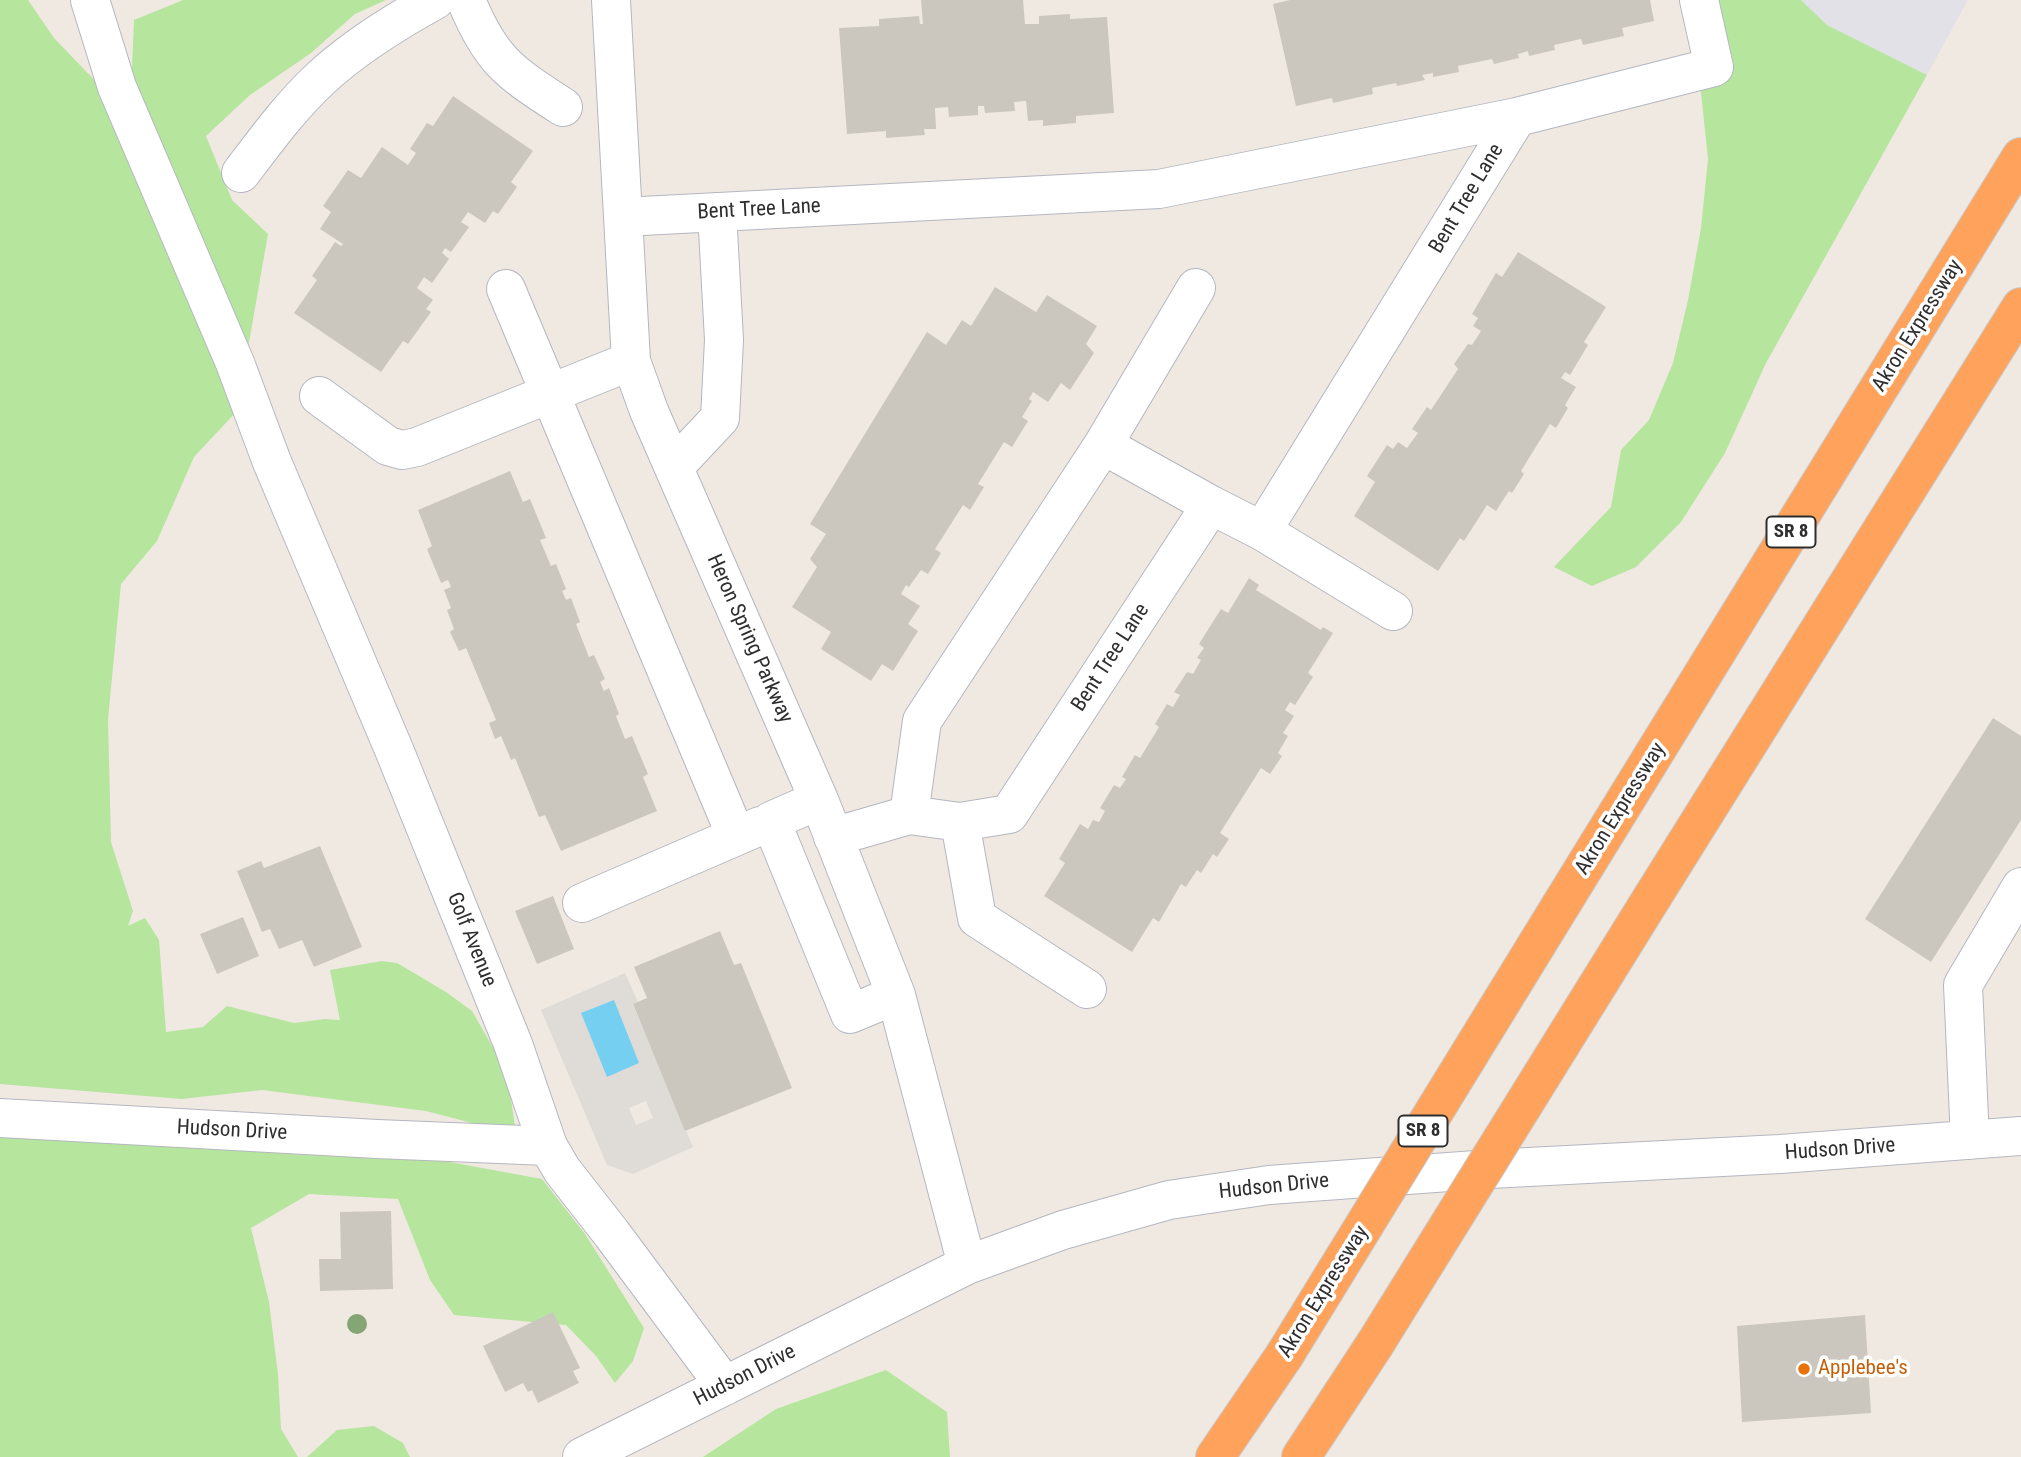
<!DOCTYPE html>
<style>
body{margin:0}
canvas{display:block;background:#efe9e1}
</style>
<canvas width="2021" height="1457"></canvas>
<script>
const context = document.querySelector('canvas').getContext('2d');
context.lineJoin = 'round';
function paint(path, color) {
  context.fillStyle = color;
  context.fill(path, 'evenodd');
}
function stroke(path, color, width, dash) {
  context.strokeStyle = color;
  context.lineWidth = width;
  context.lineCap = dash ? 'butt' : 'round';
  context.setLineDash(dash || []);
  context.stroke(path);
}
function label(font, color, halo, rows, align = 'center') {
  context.font = font + ' "Roboto Condensed",sans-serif';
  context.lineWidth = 7;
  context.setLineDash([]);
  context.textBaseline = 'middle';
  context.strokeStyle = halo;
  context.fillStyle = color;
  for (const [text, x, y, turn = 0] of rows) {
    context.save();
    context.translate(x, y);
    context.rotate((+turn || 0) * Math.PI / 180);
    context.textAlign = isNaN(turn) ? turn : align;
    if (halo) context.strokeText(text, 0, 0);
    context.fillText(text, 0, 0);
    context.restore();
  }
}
paint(new Path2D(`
 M1801,0H1968L1927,75L1827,25Z`), '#e3e1e8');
paint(new Path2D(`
 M0,0H28L54,38L130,117L134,20L183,0H386L355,14L311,53L250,95L206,136L232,200L268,234L237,411L194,457L157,541L121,584L108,719L111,842L133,911L128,926L145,918L159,940L166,1032L203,1027L227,1006L294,1023L325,1019L340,1020L330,970L382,961L397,963L446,992L472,1011L507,1072L515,1126L487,1127L426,1111L262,1090L182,1099L0,1084Z
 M1708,0H1801L1827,25L1927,75L1766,363L1725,453L1681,522L1636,567L1592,586L1554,567L1611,507L1621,450L1649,420L1673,363L1688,300L1701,228L1708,159L1700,83Z
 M0,1127L301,1155H360L444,1161L542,1179L585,1234L644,1328L633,1361L615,1383L596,1356L566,1325L454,1315L430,1280L398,1199L309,1194L251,1228L269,1302L278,1374L281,1429L298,1457H0Z
 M886,1370L947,1412L950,1457H703L776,1409Z
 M374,1426L403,1443L410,1457H307L337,1430Z`), '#b6e59e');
paint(new Path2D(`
 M625,973L638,1002L633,1005L693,1147L633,1174L607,1165L541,1010ZM646,1101L653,1118L636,1125L629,1108Z`), '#dfdcd8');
paint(new Path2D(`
 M614,1000L639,1063L607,1077L581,1013Z`), '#75cff0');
paint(new Path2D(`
 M921,0H1023L1025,24H1039V16L1070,14V19L1107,17L1114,113L1076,116V123L1043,126V120L1028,121L1026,101L1014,102L1015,111L985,113L984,106H978V115L949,117L948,107L935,108L936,129H924L925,135L886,138V131L847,134L839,28L879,26V19L919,16L920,24H923Z
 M1290,0H1650L1654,21L1622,28L1624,36L1583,45L1581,39L1554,45L1555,50L1529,56L1528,51L1518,54L1519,58L1494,64L1492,59L1458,66L1459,72L1433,77V73L1422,75L1425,80L1397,86L1396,83L1372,88L1373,94L1333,103L1332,98L1296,106L1273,4Z
 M453,96L533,151L511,182L517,187L498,214L493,211L485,223L468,212L461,222L469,227L451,252L445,248L442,253L449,259L432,283L424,277L417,288L433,300L426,309L431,312L408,344L403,341L381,372L294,313L317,280L312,276L335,242L341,246L343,244L320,229L331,212L323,206L348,170L361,178L382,147L408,165L416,153L410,149L427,123L433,126Z
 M1518,252L1606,307L1584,342L1588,345L1570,375L1565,372L1561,378L1576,387L1565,405L1568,408L1556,428L1550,424L1521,471L1524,474L1512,493L1509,491L1496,511L1487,505L1464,541L1460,538L1438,571L1354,516L1375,482L1367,476L1387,445L1393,449L1398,442L1407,448L1418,433L1412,429L1427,407L1431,410L1458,369L1454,364L1468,344L1472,345L1481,331L1473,326L1478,318L1472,314L1496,273L1502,277Z
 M995,287L1036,312L1047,295L1097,326L1086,344L1094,353L1070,390L1061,383L1048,402L1033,392L1029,399L1032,401L1022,417L1028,421L1012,447L1004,442L978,484L984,487L970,510L963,505L935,549L941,553L928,574L921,570L909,587L906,585L901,594L920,606L908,624L918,631L893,671L882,664L871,681L821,649L831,632L792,607L817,567L810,559L826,534L810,524L927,332L946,345L962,320L971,326Z
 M510,471L523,502L530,499L546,538L540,540L551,566L556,564L566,589L562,591L566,600L571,598L580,622L576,624L589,657L594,655L605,679L600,682L604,691L609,688L619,714L616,716L625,739L632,736L648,774L643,777L657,811L561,851L545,815L539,817L515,758L511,760L501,736L495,739L489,723L496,720L466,648L459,651L450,632L454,629L447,610L451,608L444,590L451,587L448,580L441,583L427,549L432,546L418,510Z
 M1249,578L1259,585L1256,590L1321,630L1323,627L1333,633L1308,673L1313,677L1295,705L1290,702L1285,710L1294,716L1283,733L1288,736L1278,753L1282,756L1270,774L1261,768L1220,833L1229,839L1217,857L1213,854L1201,873L1197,870L1186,887L1181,884L1159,922L1153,918L1132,952L1044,896L1065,863L1059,859L1080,824L1088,829L1093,820L1099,822L1105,811L1100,808L1114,785L1120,788L1126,779L1122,777L1135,755L1140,758L1159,727L1155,724L1167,704L1173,707L1180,695L1174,692L1187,672L1193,674L1201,660L1197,658L1204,648L1199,644L1221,609L1228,613Z
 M1993,718L2021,736V820L1931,962L1865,919Z
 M320,846L362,947L314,967L302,940L279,949L270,929L262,932L237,871L261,861L264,868Z
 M553,896L574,949L537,964L515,911Z
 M243,917L259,956L217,974L200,934Z
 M720,931L734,965L741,963L792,1088L685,1131L633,1004L647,998L634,967Z
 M391,1211L393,1289L320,1291L319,1259H341L340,1212Z
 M553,1312L580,1368L573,1371L579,1383L538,1403L532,1390L528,1392L523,1383L505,1392L483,1346Z
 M1865,1315L1871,1413L1742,1422L1737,1326Z`), '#cbc7bf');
const minor = new Path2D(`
 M90,0L117,87L235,363L272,462L395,752L513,1044L548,1146L562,1170L612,1234L725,1386
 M466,0C491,61 509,72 563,107
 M611,0L631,361L649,411L819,800L896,995L967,1265
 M1517,117L1714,67L1699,0
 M241,173C266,140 290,107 320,79C354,47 395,22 435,0
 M623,217L1159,189L1517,117L1262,531L1211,505L1009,814L960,822L909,815L833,837
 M506,289L736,836
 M319,396L388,446L402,450L417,447L631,361
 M1103,445L1196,288
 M674,467L720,418L724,340L717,212
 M1262,531L1393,611
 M819,800L771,821L850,1014L896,995
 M909,815L922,721L1103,445L1211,505
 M960,822L977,918L1087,989
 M582,903L760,826
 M0,1118L377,1139L548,1146
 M1970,1140L1963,985L2021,887
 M582,1457L967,1265L1063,1230L1169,1200L1269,1185L1490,1169L1780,1154L2021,1136`);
const highway = new Path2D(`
 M1653,896L2021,307
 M1561,905L2021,157
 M1215,1457L1284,1356
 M1301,1457L1375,1344`);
stroke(minor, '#b4b7c1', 40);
stroke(highway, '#c9c9c9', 40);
stroke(minor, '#fff', 38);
stroke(highway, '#ffa35c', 38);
const highwayBridge = new Path2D(`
 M1375,1344L1653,896
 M1284,1356L1561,905`);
stroke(highwayBridge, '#c9c9c9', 40, []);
stroke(highwayBridge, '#ffa35c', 38);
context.fillStyle = '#84a574';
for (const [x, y] of [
 [357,1324]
]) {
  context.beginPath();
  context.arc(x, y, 10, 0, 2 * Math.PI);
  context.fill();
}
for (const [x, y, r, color] of [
 [1804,1369,7,"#e8710a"]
]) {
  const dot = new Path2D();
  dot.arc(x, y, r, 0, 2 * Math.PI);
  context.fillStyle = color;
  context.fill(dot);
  stroke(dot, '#fff', 2.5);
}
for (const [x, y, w] of [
 [1791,532,49],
 [1423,1131,49]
]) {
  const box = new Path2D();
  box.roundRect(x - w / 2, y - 15.5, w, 31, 5);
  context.fillStyle = '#fff';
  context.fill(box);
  stroke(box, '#2e2e2e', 2);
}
label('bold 19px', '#2e2e2e', null, [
 ["SR 8",1791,532],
 ["SR 8",1423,1131]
]);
label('21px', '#2e2e2e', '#fff', [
 ["Bent Tree Lane",1467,199,-59],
 ["Bent Tree Lane",759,210,-3],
 ["Akron Expressway",1918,326,-58],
 ["Heron Spring Parkway",749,639,66],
 ["Bent Tree Lane",1111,658,-57],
 ["Akron Expressway",1621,809,-58],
 ["Golf Avenue",471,940,68],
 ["Hudson Drive",232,1131,3],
 ["Hudson Drive",1840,1150,-4],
 ["Hudson Drive",1274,1187,-6],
 ["Akron Expressway",1324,1292,-58],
 ["Hudson Drive",745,1376,-27]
]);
label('21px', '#c56008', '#fff', [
 ["Applebee's",1818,1369]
], 'left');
</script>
